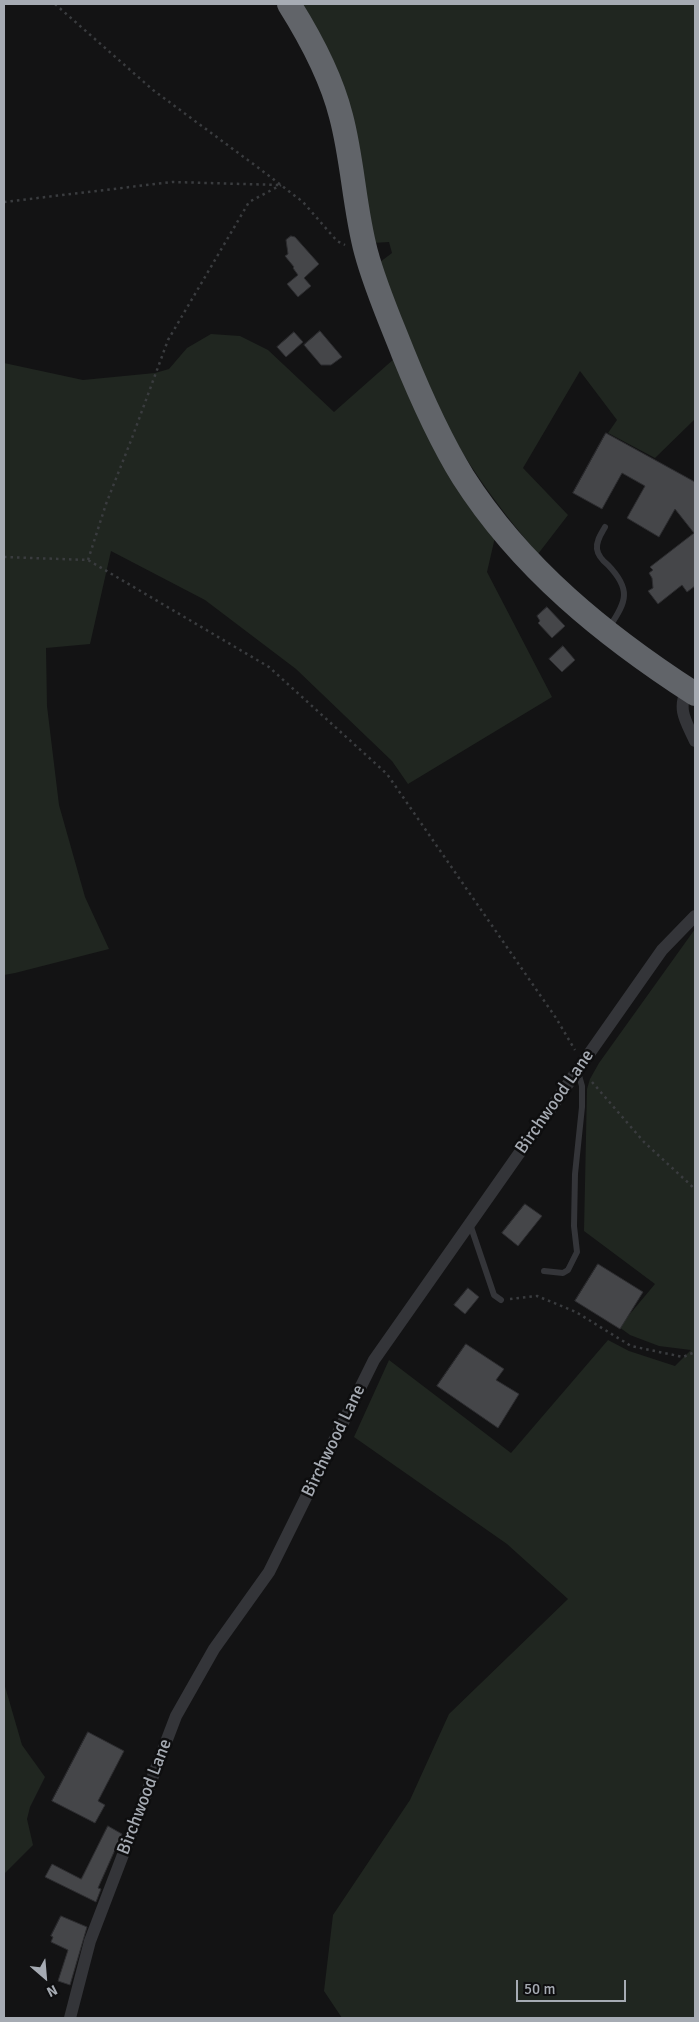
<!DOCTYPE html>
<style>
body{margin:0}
#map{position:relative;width:699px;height:2022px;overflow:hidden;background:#131314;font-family:Signika,sans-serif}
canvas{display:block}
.frame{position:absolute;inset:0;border:5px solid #a6abb3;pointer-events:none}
.north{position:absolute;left:20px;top:1952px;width:50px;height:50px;-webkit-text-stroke:4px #0e0e0f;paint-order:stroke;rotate:153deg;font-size:14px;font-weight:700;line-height:20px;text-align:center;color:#a6abb3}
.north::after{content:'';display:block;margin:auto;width:18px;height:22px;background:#a6abb3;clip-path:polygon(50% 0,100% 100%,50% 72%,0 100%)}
.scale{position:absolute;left:516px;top:1980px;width:110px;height:22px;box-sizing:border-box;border:2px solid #a6abb3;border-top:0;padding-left:6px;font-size:15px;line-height:18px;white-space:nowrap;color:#a6abb3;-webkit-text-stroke:4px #0e0e0f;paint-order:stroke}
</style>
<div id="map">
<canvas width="699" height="2022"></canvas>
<div class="frame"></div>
<div class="north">N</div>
<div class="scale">50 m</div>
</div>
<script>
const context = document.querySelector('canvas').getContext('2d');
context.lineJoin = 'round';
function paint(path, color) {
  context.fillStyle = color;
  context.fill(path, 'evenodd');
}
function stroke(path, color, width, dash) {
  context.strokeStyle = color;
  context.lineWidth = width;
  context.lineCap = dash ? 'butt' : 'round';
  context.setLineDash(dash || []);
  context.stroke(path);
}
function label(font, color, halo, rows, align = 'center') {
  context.font = font + ' Signika,sans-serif';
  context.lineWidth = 5;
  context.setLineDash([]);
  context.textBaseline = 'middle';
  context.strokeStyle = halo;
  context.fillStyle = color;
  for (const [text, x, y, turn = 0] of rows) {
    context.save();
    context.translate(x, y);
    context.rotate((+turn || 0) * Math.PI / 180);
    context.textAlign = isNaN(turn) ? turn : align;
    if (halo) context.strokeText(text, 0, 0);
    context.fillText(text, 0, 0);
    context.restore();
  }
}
paint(new Path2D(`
 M300,4H695V419L655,458L608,433L617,420L580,371L523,468L568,515L538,554C515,527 493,499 473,469C433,408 405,331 380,262L392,253L389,242L372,243Z
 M211,334L240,336L268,350L334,412L395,358L496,533L487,572L552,697L408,784L392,761L296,669L205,600L111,551L90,644L46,648L47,706L59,805L85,897L109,949L15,973L4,975V363L83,380L155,373L169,369L187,348Z
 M695,929V2018H342L324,1991L333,1915L410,1800L449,1714L568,1599L507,1544L354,1437L389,1360L511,1453L608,1340L629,1351L675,1366L691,1350L659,1346L630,1335L619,1327L655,1284L584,1231L587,1089L590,1079L599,1063Z
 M4,1683L22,1745L45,1777L30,1807L27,1819L33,1845L4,1874Z`), '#202620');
const building = new Path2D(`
 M291,236L295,237L319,264L304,278L311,286L298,297L287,284L298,275L293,268L294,267L285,256L288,254L286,240Z
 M320,331L342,357L331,365H321L304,345Z
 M294,332L303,342L286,357L277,347Z
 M606,433L695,482V586L687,592L682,585L658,604L648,591L653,588L652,578L649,573L653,570L650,567L694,533L675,509L659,537L627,518L645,486L622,473L602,509L573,493Z
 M547,607L565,626L552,638L538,623L540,621L537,616Z
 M563,646L575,660L562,672L549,659Z
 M525,1204L542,1216L518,1246L502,1233Z
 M598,1264L643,1292L620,1329L575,1301Z
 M468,1288L479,1297L465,1314L454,1305Z
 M466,1344L504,1369L496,1380L519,1394L498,1428L437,1386Z
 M88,1732L124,1751L98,1801L105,1805L95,1823L52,1801Z
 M108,1826L122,1834L98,1888L101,1889L96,1902L45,1877L52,1864L81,1879Z
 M61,1916L87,1927L70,1985L58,1981L68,1950L51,1942L53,1937L51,1936Z`);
paint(building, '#454649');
stroke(building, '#2d2d30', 1);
stroke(new Path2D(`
 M55,4L153,90L260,169L303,202L337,241L345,245
 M4,202L172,182L279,185
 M4,557L88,560L269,667L387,774L556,1018L575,1050
 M88,560L106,504L132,438L168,340L249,202L281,185
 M592,1082L644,1142L695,1189
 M510,1299L537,1296L576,1312L631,1346L683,1357L695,1352`), '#3a3c3f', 2.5, [2.5, 4]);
stroke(new Path2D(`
 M605,527C601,534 596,541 597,549C598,556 603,561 608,565C631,589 627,601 610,626
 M470,1224L494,1295L501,1300
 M544,1271L563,1273L568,1270L577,1252L574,1226L575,1174L582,1107V1086L578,1072`), '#343539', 6);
stroke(new Path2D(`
 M687,689C677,710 686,721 695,741
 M70,2018L90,1941L176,1716L214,1649L269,1572L374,1360L662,950L695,916`), '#343539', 12);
stroke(new Path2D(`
 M289,4C311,39 331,76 341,116C353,161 354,207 366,252C375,286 390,320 403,353C420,395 439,438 463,477C521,568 605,636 695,694`), '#616469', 24);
label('18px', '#a6abb3', '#0e0e0f', [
 ["Birchwood Lane",555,1102,-55],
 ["Birchwood Lane",334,1441,-64],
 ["Birchwood Lane",145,1797,-69]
]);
</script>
